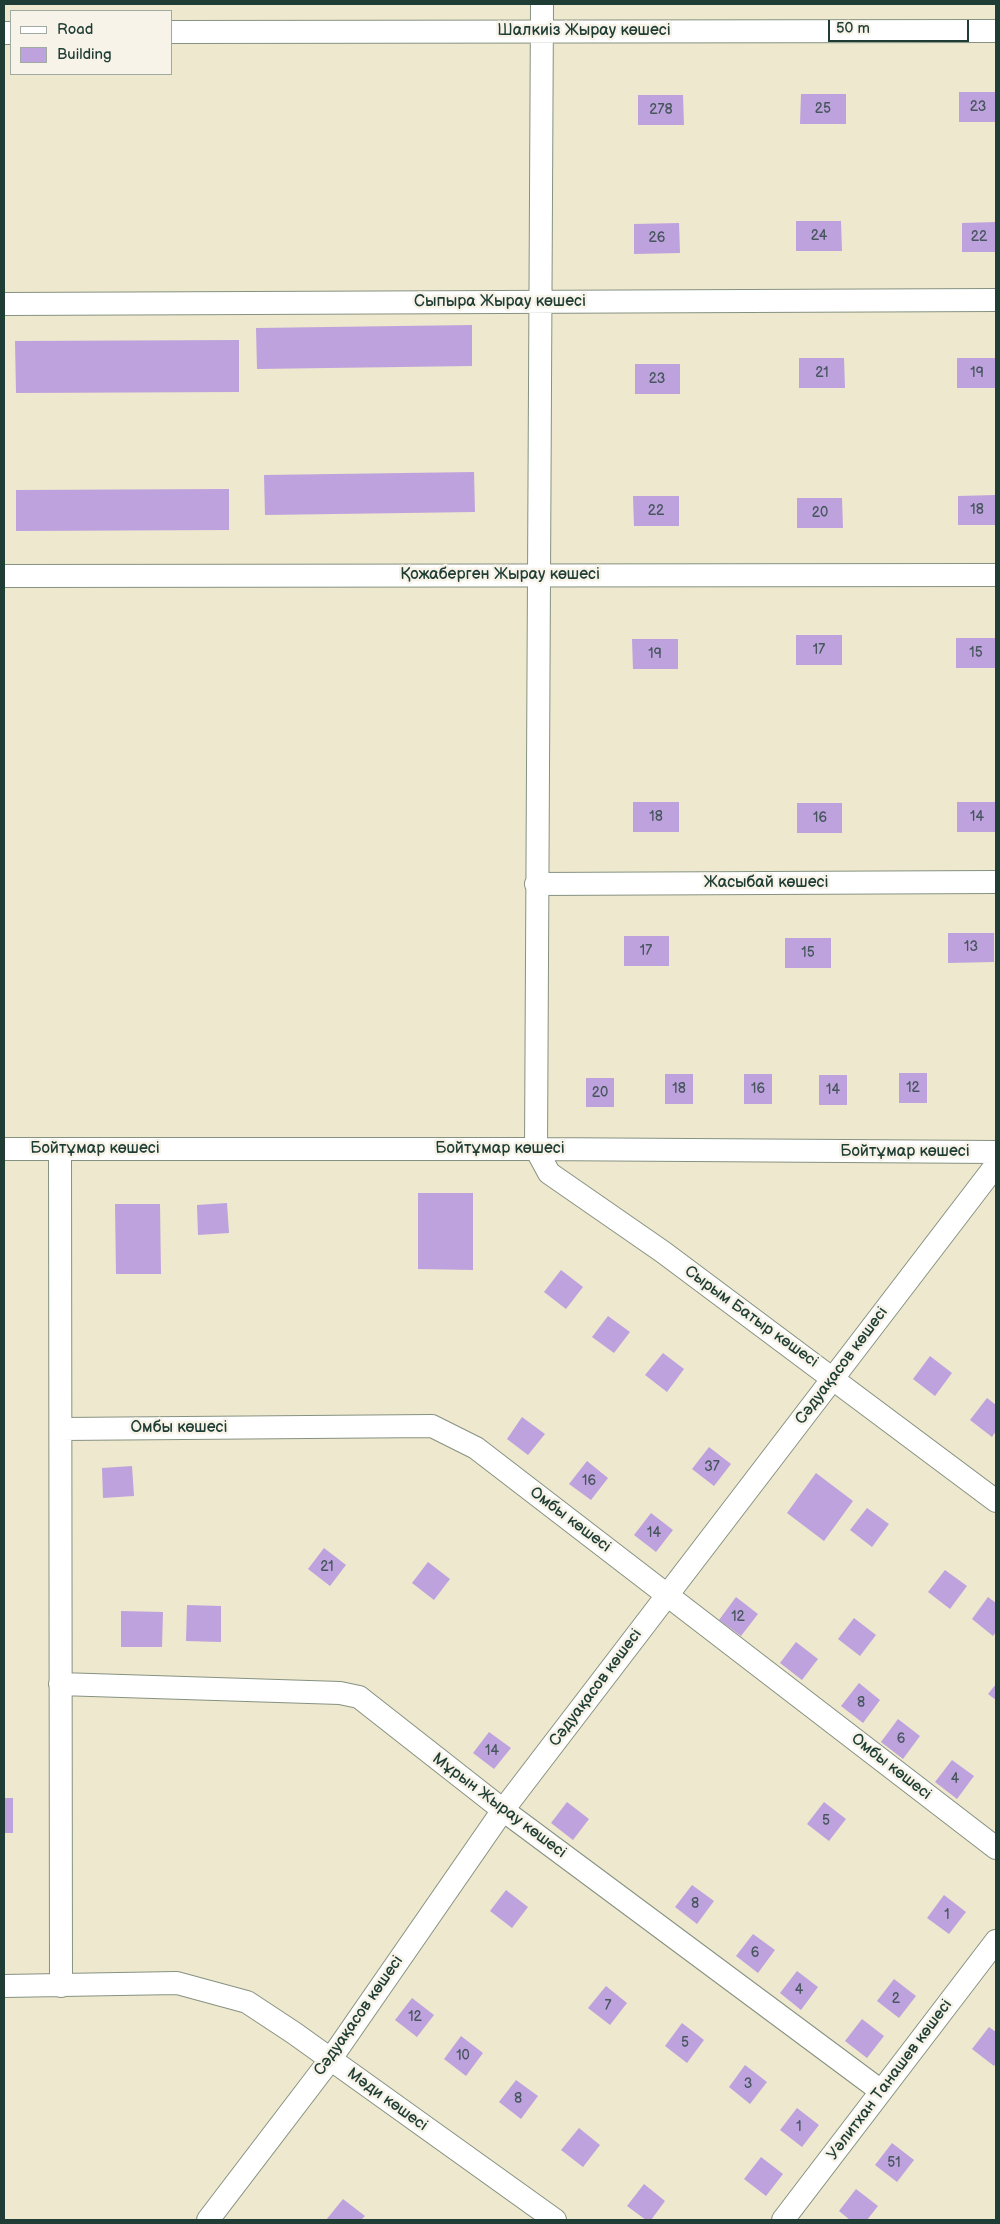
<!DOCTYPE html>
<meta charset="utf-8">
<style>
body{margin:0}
#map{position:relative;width:1000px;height:2224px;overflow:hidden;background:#eee8ce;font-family:"Balsamiq Sans",sans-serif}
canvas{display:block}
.frame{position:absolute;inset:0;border:5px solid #1f3d34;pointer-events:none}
.legend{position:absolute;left:10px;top:10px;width:162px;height:65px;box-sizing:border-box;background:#f7f3e8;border:1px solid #a1aaa0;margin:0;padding:6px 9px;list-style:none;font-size:15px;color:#1f3d34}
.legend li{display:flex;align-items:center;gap:10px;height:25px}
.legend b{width:25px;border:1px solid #a1aaa0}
.scale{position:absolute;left:828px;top:20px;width:141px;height:22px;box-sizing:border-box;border:2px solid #1f3d34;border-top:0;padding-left:6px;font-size:15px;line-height:18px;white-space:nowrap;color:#1f3d34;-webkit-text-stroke:4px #f7f3e8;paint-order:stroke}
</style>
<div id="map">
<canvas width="1000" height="2224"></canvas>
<div class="frame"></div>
<ul class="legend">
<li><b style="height:6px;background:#fff"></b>Road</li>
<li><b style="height:14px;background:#bea2dd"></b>Building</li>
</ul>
<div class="scale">50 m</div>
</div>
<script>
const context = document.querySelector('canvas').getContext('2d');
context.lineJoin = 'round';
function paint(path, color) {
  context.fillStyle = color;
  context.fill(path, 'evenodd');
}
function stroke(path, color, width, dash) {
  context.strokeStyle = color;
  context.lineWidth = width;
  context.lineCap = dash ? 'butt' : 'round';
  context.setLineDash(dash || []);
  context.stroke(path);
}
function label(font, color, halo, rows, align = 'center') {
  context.font = font + ' "Balsamiq Sans",sans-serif';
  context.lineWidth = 5;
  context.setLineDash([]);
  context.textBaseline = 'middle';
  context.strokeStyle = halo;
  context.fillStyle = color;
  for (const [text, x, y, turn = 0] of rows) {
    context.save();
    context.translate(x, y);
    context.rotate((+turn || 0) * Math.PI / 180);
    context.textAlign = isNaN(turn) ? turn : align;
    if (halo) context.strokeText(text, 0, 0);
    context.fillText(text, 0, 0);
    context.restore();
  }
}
paint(new Path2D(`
 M959,92H996V122H959Z
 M801,94H846V124H800Z
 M638,95H683L684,125H638Z
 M796,221H841L842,251H796Z
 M996,222V252H962V223Z
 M679,223L680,253L634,254V224Z
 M472,325V366L257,369L256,328Z
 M239,340V392L16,393L15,341Z
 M799,358H844L845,388H799Z
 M957,358H996V388H957Z
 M635,364H680V394H635Z
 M474,472L475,512L265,515L264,475Z
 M229,489V530L16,531V490Z
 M996,495V525H958V496Z
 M633,496H679V526H634Z
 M797,498H842L843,528H797Z
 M796,635H842V665H796Z
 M956,638H996V668H956Z
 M632,639H678V669H633Z
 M633,802H679V832H633Z
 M957,802H996V832H957Z
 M797,803H842V833H797Z
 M948,933H994V962L948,963Z
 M624,936H669V966H624Z
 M785,938H831V968H785Z
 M899,1073H927V1103H899Z
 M665,1074H693V1104H665Z
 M744,1074H772V1104H744Z
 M819,1075H847V1105H819Z
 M586,1078H614V1107H586Z
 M418,1193H473V1270L418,1269Z
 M227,1203L229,1233L198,1235L197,1205Z
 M115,1204H160L161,1274H116Z
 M561,1270L583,1287L566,1309L544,1292Z
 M608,1316L630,1332L614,1353L592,1337Z
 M663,1353L684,1369L667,1392L645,1375Z
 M930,1356L952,1373L935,1396L913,1379Z
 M987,1398L996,1405V1431L992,1437L970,1420Z
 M522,1417L545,1434L528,1455L507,1439Z
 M709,1447L731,1464L714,1486L692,1469Z
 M587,1461L608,1478L591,1500L569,1484Z
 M132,1466L134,1496L103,1498L102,1468Z
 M816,1473L853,1501L824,1541L787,1513Z
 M867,1508L889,1524L872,1547L850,1530Z
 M651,1513L673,1530L656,1552L634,1535Z
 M324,1548L346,1565L330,1586L308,1569Z
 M428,1562L450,1579L434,1600L412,1583Z
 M945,1570L967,1586L950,1609L928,1592Z
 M736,1597L758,1614L741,1636L719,1620Z
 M988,1597L996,1603V1632L993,1636L972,1619Z
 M187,1605L221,1606V1642L186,1641Z
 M121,1611L163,1612L162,1647H121Z
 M854,1618L876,1635L860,1656L838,1639Z
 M796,1642L818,1659L802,1680L780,1663Z
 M859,1683L880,1700L863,1723L841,1706Z
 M996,1684V1700L988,1694Z
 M898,1719L920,1736L903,1759L881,1742Z
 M489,1732L511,1748L494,1769L473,1753Z
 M952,1760L974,1776L957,1799L935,1782Z
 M4,1798H13V1833H4Z
 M567,1802L589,1819L573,1840L551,1823Z
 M824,1802L846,1819L829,1841L807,1824Z
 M692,1885L714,1901L697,1924L675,1907Z
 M506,1890L528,1907L512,1928L490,1911Z
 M944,1895L966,1912L949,1934L927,1918Z
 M753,1934L775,1950L758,1973L736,1956Z
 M797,1971L818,1987L801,2010L780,1993Z
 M894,1979L916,1996L899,2018L877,2001Z
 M606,1986L627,2003L610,2025L588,2008Z
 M412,1998L434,2015L417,2037L395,2020Z
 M862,2019L884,2036L867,2058L845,2041Z
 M682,2023L704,2040L687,2063L665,2046Z
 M989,2027L996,2032V2063L994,2066L972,2049Z
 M461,2036L483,2053L466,2076L444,2059Z
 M745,2065L767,2082L750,2104L729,2087Z
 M516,2080L538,2096L521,2119L499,2102Z
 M797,2108L819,2125L802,2147L780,2130Z
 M579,2128L600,2145L583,2167L561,2150Z
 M892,2143L914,2160L897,2182L875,2165Z
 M761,2157L783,2174L766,2196L744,2179Z
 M644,2184L665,2201L651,2220H646L627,2206Z
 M856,2189L878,2206L867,2220H850L839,2211Z
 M343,2199L365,2216L361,2220H326Z`), '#bea2dd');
const minor = new Path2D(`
 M542,4L536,1149L549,1173L663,1252L996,1501
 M171,32L996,31
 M4,33H11
 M4,304L996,300
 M4,576L996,575
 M536,884L996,882
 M4,1149H536L996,1152
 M60,1149L61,1986
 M61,1429L432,1426L476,1448L996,1848
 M60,1684L340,1693L359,1697L503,1810L881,2091
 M4,1986L177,1983L247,2002L294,2033L555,2220
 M208,2220L330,2060L503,1810L996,1165
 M783,2220L996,1941`);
stroke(minor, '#869281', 24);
stroke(minor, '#fff', 22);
label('14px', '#47565e', null, [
 ["23",978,107],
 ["25",823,109],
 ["278",661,110],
 ["24",819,236],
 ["22",979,237],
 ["26",657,238],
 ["21",822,373],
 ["19",977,373],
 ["23",657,379],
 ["18",977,510],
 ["22",656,511],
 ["20",820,513],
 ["17",819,650],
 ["15",976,653],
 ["19",655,654],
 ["18",656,817],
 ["14",977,817],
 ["16",820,818],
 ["13",971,947],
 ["17",646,951],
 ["15",808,953],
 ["12",913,1088],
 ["18",679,1089],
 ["16",758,1089],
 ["14",833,1090],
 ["20",600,1093],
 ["37",712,1467],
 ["16",589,1481],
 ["14",654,1533],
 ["21",327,1567],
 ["12",738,1617],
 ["8",861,1703],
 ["6",901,1739],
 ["14",492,1751],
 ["4",955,1779],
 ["5",826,1821],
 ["8",695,1904],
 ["1",947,1915],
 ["6",755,1953],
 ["4",799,1990],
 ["2",896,1999],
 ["7",608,2006],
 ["12",415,2017],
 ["5",685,2043],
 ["10",463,2056],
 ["3",748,2084],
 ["8",518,2099],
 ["1",799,2127],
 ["51",894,2163]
]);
label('16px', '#1f3d34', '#f7f3e8', [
 ["Шалкиіз Жырау көшесі",584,31],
 ["Сыпыра Жырау көшесі",500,302],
 ["Қожаберген Жырау көшесі",500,575],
 ["Жасыбай көшесі",766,883],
 ["Бойтұмар көшесі",95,1149],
 ["Бойтұмар көшесі",500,1149],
 ["Бойтұмар көшесі",905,1152],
 ["Сырым Батыр көшесі",751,1317,36],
 ["Сәдуақасов көшесі",842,1366,-53],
 ["Омбы көшесі",179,1428],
 ["Омбы көшесі",570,1520,37],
 ["Сәдуақасов көшесі",596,1688,-53],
 ["Омбы көшесі",891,1767,38],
 ["Мұрын Жырау көшесі",499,1806,37],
 ["Сәдуақасов көшесі",359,2016,-55],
 ["Уәлитхан Танашев көшесі",890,2080,-53],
 ["Мәди көшесі",387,2100,36]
]);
</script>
